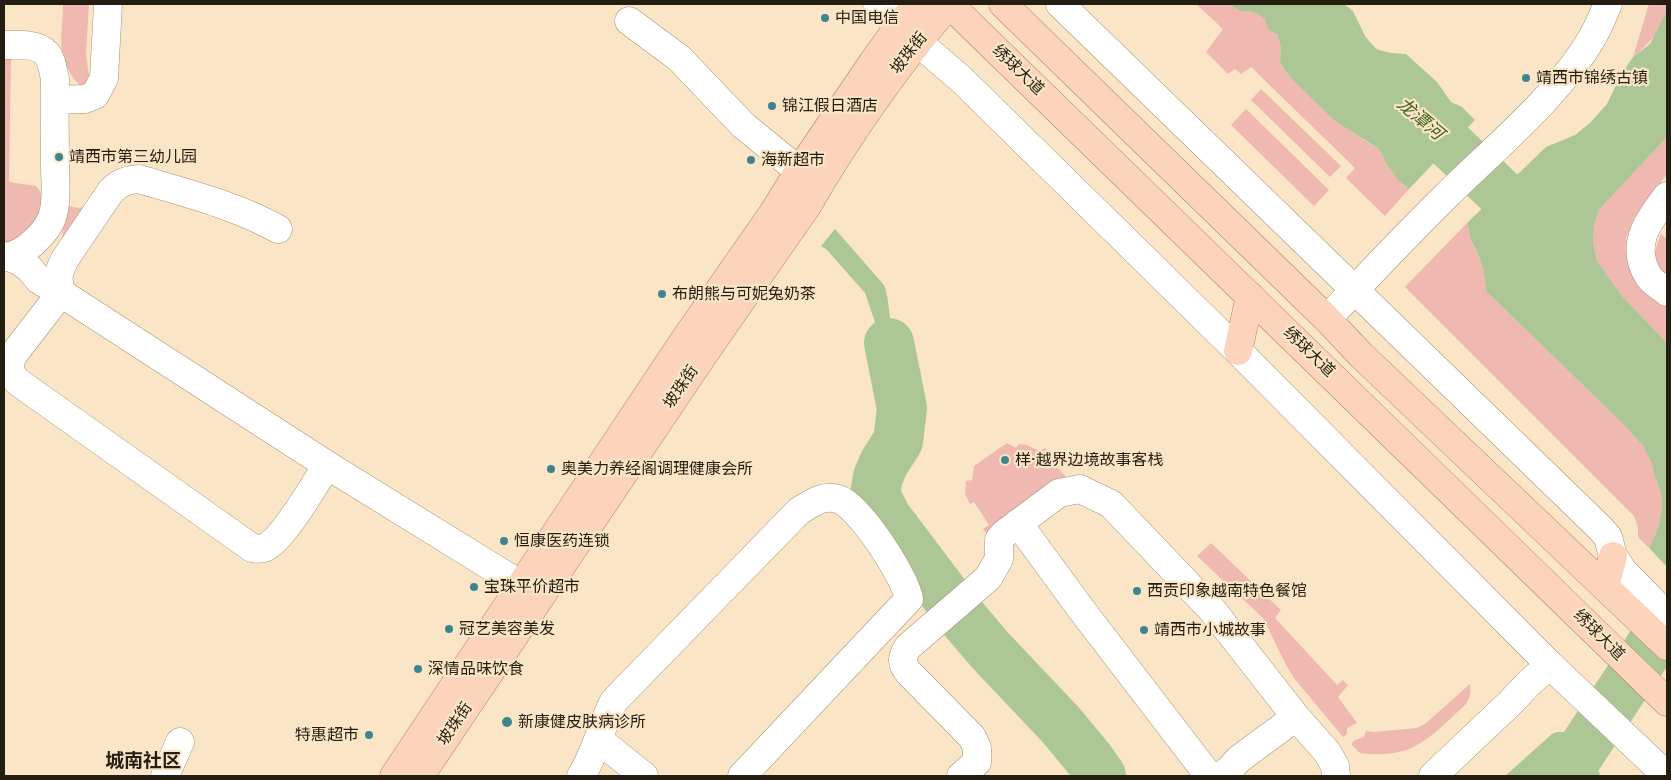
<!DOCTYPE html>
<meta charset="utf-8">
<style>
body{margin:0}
#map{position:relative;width:1671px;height:780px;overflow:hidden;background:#fae6c6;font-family:Inter,sans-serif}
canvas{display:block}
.frame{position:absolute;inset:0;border:5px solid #241d11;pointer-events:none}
</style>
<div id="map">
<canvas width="1671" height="780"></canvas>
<div class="frame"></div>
</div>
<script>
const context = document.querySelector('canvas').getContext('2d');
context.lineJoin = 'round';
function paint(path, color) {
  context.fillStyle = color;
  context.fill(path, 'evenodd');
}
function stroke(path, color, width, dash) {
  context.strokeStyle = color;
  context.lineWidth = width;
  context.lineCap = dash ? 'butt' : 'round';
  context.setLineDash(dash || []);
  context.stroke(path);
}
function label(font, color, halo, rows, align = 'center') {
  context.font = font + ' Inter,"Noto Sans SC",sans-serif';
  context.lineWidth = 4.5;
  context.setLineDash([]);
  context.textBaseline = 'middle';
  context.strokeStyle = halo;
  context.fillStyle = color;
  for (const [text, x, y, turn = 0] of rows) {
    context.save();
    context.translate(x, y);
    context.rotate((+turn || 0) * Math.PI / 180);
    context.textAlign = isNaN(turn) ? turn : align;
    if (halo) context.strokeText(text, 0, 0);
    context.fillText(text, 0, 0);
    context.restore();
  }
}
paint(new Path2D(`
 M63,4H89L86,54L90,84L82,88C77,82 71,76 68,69C57,49 63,25 63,4Z
 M1196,4H1228L1240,11L1254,12L1265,19L1277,34L1281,48L1280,62L1289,76L1364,140L1379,149L1386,163L1397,179L1409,189L1385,216L1346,178L1355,168L1251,67L1241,74L1235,69L1228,74L1206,52L1223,29Z
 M1649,4H1667C1667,26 1649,44 1633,57Z
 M4,55H11L9,182L36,186L45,197L38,227L4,248Z
 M1261,89L1341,166L1330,177L1251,100Z
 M1246,109L1329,190L1314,206L1231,125Z
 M1667,137V174L1634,218L1626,238L1628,258L1667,305V343L1623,297L1597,261L1593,242L1594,225L1599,210Z
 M69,206L78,208L82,207L83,210L62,241L65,207Z
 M1468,222C1467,236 1475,247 1480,259C1484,269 1485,280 1486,291L1625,426L1643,446L1653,463L1655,477L1661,493L1662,508L1658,528L1649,548L1638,537V527L1634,516L1405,287Z
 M1661,234L1667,239V279C1652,260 1652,257 1661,234Z
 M1007,443L1016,448L1019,444L1027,445L1039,451L1045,448L1060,464L1057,467L1068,479L987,534L983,529L989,525L974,502L970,504L965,494L966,481L972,480L974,466Z
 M1211,543L1281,610L1275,618L1337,685L1343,680L1348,685L1338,697L1357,723L1347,728V734L1343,737L1294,678L1285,663L1263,618L1197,556Z
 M1470,684C1471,691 1470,698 1466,704C1450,719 1424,746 1403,751C1389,755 1375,755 1360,753L1351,744L1355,740L1364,737L1366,731L1374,732L1417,728L1426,723Z`), '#efb8b0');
paint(new Path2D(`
 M1228,4H1344L1353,11L1365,36L1375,49L1391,53L1406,54L1437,82L1451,102L1462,107L1475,120L1409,189L1397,179L1386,163L1379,149L1334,120L1289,76L1280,62L1281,48L1277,34L1268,29L1265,19L1254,12L1240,11Z
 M1667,11V137L1599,210L1594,225L1593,242L1597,261L1623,297L1667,343V567L1649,548L1658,528L1662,508L1661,493L1655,477L1652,463L1643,446L1625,426L1486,291C1485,280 1484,269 1480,259C1475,246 1467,236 1468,222L1546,147L1575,135L1591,122L1607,104L1622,73L1633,57L1650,44Z
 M835,229L884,285C889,297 888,310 891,322C899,352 907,382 914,412L892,411L877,328L865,293L827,250L821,246Z
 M888,495C906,528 928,557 954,584L933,605L918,587L868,507Z
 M977,615L1045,688L1084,736L1113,776H1088L1046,720L997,667L961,632Z
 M1557,732H1564L1567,734L1600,773L1599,776H1505L1552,734Z`), '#acc795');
stroke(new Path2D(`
 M1298,4L1366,74L1408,107L1445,140L1509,201L1542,235V244
 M889,343L902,408L898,441L884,463L878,477L875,495L887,518L961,616L990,650L1060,724L1090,760L1101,776
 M1565,776L1667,621`), '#acc795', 50);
const minor = new Path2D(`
 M877,4L899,26L962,80L1238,351L1550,665L1667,776
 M1060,4L1600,528L1608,537L1613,556L1623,571L1667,616
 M629,21L679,58L743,125L799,171
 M4,45C16,45 37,43 46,53C52,59 53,71 55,79C54,107 55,136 55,164C55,179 57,195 54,210C51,230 24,256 4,257
 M55,100L85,99L95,95L104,78L108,4
 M1667,196C1648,221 1629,246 1649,277C1653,283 1662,287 1667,292
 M278,229C234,205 186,193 139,179C126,180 119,183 111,191L65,259C58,272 57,279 61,293L13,355C8,369 8,371 18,382L252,548C256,549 260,549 264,548C284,539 314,485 327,465
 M9,257L19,261L29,268L39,280L61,293L327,465L521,585
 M1327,319C1367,277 1407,234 1448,194C1496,147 1558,96 1592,38C1598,28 1603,15 1608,4
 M1018,523L1081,609L1209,776
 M599,740L644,776
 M165,776L180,742
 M581,776C596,753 601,725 614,701L799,511C811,504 823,494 838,499C859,505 906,578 909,599L742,776
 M961,776L977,762V748L972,737L910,674C901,664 901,658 908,647L988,578L999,559V540L1004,534L1059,493L1080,489L1111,504L1213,611L1296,717L1327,752L1335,766L1336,776
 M1221,776L1230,769L1239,759L1296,717
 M1433,776L1509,704L1530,682L1550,665`);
const major = new Path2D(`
 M949,4L1667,702
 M1003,4L1327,319L1361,355L1667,646
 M1238,351L1250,296
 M1605,586L1613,556
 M394,776L683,342L773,213L799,171L873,62L899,26L917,4
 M420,776L702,357L807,206C848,135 896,67 949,4`);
stroke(minor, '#a59275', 29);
stroke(major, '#ae8262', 29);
stroke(minor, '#fff', 28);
stroke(major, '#fbd4bb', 28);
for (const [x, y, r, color] of [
 [825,18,5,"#3e848f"],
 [1526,78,5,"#3e848f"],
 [772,106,5,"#3e848f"],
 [59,157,5,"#3e848f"],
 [751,160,5,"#3e848f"],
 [662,294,5,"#3e848f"],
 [1005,460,5,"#3e848f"],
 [551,469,5,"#3e848f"],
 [504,541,5,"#3e848f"],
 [474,587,5,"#3e848f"],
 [1137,591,5,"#3e848f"],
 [449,629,5,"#3e848f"],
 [1144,630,5,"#3e848f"],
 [418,669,5,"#3e848f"],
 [507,722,6,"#3e848f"],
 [369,735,5,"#3e848f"]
]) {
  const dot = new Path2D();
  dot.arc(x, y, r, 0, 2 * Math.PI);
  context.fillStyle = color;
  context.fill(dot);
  stroke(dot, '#fae6c6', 2);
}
label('16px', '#241d11', '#fae6c6', [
 ["中国电信",835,18],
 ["靖西市锦绣古镇",1536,78],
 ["锦江假日酒店",782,106],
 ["靖西市第三幼儿园",69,157],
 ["海新超市",761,160],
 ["布朗熊与可妮兔奶茶",672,294],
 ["样·越界边境故事客栈",1015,460],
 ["奥美力养经阁调理健康会所",561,469],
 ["恒康医药连锁",514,541],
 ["宝珠平价超市",484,587],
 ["西贡印象越南特色餐馆",1147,591],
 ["冠艺美容美发",459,629],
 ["靖西市小城故事",1154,630],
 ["深情品味饮食",428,669],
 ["新康健皮肤病诊所",518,722],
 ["特惠超市",359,735,"right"]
], 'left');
label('16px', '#241d11', '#fae6c6', [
 ["坡珠街",909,53,-52],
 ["绣球大道",1018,70,44],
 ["绣球大道",1309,352,44],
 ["坡珠街",681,387,-56],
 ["绣球大道",1599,635,45],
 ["坡珠街",455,724,-56]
]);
label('italic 18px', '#42631f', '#fae6c6', [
 ["龙潭河",1420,119,40]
]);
label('bold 19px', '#241d11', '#fae6c6', [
 ["城南社区",143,761]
]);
</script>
